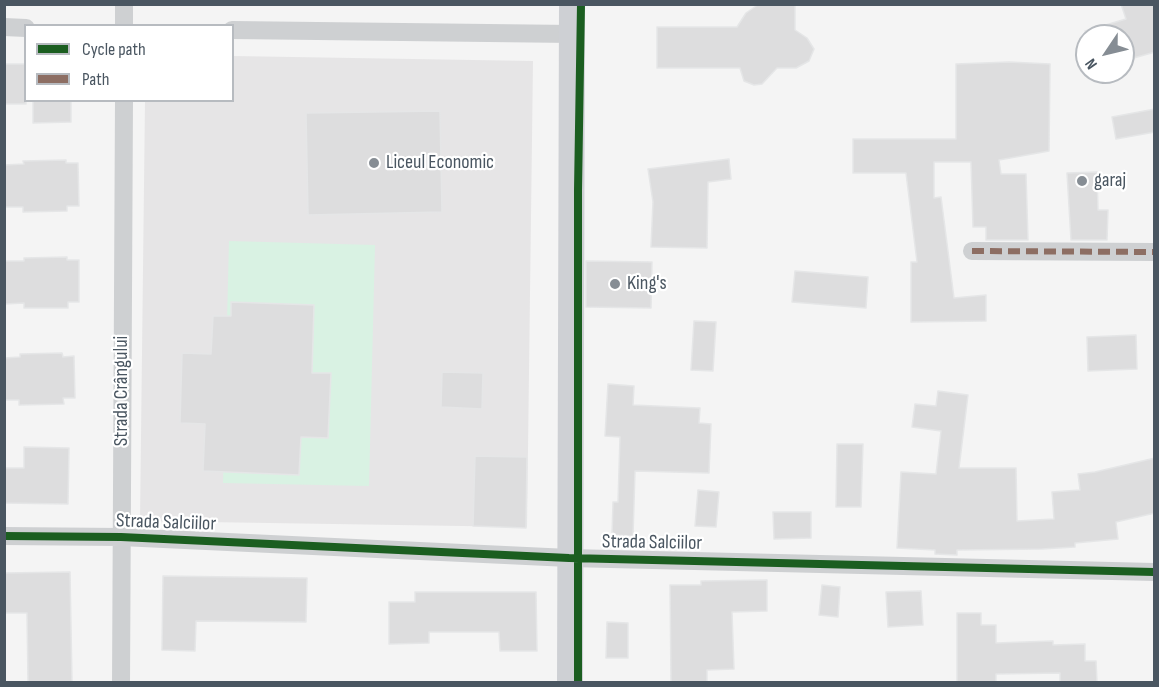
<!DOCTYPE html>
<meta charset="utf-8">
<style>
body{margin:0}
#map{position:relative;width:1159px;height:687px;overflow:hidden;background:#f4f4f4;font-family:"Sofia Sans Condensed",sans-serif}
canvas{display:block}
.frame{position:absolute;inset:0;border:6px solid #4a5661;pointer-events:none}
.legend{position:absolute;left:24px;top:24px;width:210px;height:78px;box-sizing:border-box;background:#fff;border:2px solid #b7bbc0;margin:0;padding:8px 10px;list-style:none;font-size:18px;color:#4a5661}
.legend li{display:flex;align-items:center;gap:12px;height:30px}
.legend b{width:30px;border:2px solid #b7bbc0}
.north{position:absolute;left:1075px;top:24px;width:60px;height:60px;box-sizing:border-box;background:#fff;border:2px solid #b7bbc0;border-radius:50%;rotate:235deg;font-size:16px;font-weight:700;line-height:24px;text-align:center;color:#4a5661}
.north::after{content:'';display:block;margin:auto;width:21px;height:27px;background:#868d94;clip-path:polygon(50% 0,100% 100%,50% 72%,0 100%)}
</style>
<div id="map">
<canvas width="1159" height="687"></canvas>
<div class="frame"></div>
<ul class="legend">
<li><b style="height:8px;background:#1b5e20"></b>Cycle path</li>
<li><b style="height:8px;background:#8d6e63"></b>Path</li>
</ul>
<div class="north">N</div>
</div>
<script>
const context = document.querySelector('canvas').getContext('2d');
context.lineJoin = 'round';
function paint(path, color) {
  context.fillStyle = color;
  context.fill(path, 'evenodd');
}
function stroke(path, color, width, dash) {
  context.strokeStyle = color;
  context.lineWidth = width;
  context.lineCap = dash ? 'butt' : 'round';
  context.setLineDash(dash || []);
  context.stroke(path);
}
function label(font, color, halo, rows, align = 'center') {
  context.font = font + ' "Sofia Sans Condensed",sans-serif';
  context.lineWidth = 4.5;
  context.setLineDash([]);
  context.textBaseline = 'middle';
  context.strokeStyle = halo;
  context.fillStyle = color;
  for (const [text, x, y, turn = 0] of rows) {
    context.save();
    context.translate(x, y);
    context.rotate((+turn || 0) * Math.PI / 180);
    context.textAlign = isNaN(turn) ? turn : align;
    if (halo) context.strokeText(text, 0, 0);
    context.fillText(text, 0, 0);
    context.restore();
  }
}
paint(new Path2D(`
 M233,56L533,61L527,527L140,521L145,101L232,100Z`), '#e6e5e6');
paint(new Path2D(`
 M229,241L375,245L369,486L223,483Z`), '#d9f2e3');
const building = new Path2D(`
 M759,4H795V30L807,38L814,49L809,61L796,68H777L762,84L754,85L744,81L740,68H657V27H737L746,13Z
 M1121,4H1155V52L1123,61V36H1086L1085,31L1126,19Z
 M1009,62L1050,64L1049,151L999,160L1001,174H1026L1028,240H986V227H973L971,162H934V198L941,197L954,298L986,295V321L911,322V262H917L906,173H853V139H956V64Z
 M4,64H26V104H4Z
 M33,100H71V122L33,123Z
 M1155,109V132L1116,139L1112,117Z
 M440,111L442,212L308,215L306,113Z
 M729,159L731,179L708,182L707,248L651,247L653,202L648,169Z
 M66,160V163H78L79,206H67V211L23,212V207H4V165L24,164L23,161Z
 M1097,172L1098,210H1108L1107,240H1071L1067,173Z
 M67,257V260H79V302H68V308H24V303L5,304L4,261H24V258Z
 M586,261L652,262L651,308L586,307Z
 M795,271L868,277L866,308L792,302Z
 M231,302L314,305L312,373H331L328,438L301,437L299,475L203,471L205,424L180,423L182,353L211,354L213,316H231Z
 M694,321L716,322L713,371L691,370Z
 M1136,335L1137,369L1088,371L1087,337Z
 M62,353L63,357L74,356L75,398H63L64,404L19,405V400H4V358L20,357V354Z
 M442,372L483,373L482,409L441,407Z
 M608,384L634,386L633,405L700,408L699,423L711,424L709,473L635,471L633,536L612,535L613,502H618L620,437L605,436Z
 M938,391L968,395L959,468H1016L1017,521L1054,519L1052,492L1080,490L1078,474L1095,472L1155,458V513L1116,522L1118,539L1075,543V547L1042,549L957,550V555L935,554V550L897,548L901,472L936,474L941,431L912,427L915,404L936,406Z
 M837,444H863L861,507H836Z
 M24,447L69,448L68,504L4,503V468H24Z
 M475,456L527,457L526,528L473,526Z
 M698,490L719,492L716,527L695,526Z
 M773,512H811V538L774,539Z
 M70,572L72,682H28L27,613H4V573Z
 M163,576L307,578L306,622L196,621L195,651L162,650Z
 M767,580V611L732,612L734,669L707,670V682H671L670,585H701V581Z
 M822,585L840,587L838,617L819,615Z
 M921,591L923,625L888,627L886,592Z
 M415,592H536L537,651H500L499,632H429V643L389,644V602H415Z
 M957,613H981V625H996V643L1053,641V645L1085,644V661H1096L1097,682H1060V673L996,674V682H957Z
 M607,622L628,623V658H606Z`);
paint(building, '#ddddde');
stroke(building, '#e5e6e7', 1.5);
stroke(new Path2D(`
 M124,4V26
 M4,27L26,28
 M232,30L573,34
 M972,251L1154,252
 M4,536L121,537L569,558L1154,572
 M121,682L124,100`), '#ced0d2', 18);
stroke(new Path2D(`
 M570,682L572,4`), '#ced0d4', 26);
stroke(new Path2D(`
 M972,251L1154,252`), '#8d6e63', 6, [12, 6]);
stroke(new Path2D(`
 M4,536L121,537L569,558L1154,572
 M578,682V190L581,4`), '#1b5e20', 8);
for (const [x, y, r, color] of [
 [374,163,6,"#868d94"],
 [1082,181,6,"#868d94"],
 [615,284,6,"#868d94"]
]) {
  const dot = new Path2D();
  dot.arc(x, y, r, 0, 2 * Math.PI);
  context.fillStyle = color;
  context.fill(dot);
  stroke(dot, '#fff', 2);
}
label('20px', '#4a5661', '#fff', [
 ["Liceul Economic",386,163],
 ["garaj",1094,181],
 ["King's",627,284]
], 'left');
label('20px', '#4a5661', '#fff', [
 ["Strada Crângului",122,391,-90],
 ["Strada Salciilor",166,523,2],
 ["Strada Salciilor",652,543,1]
]);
</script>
